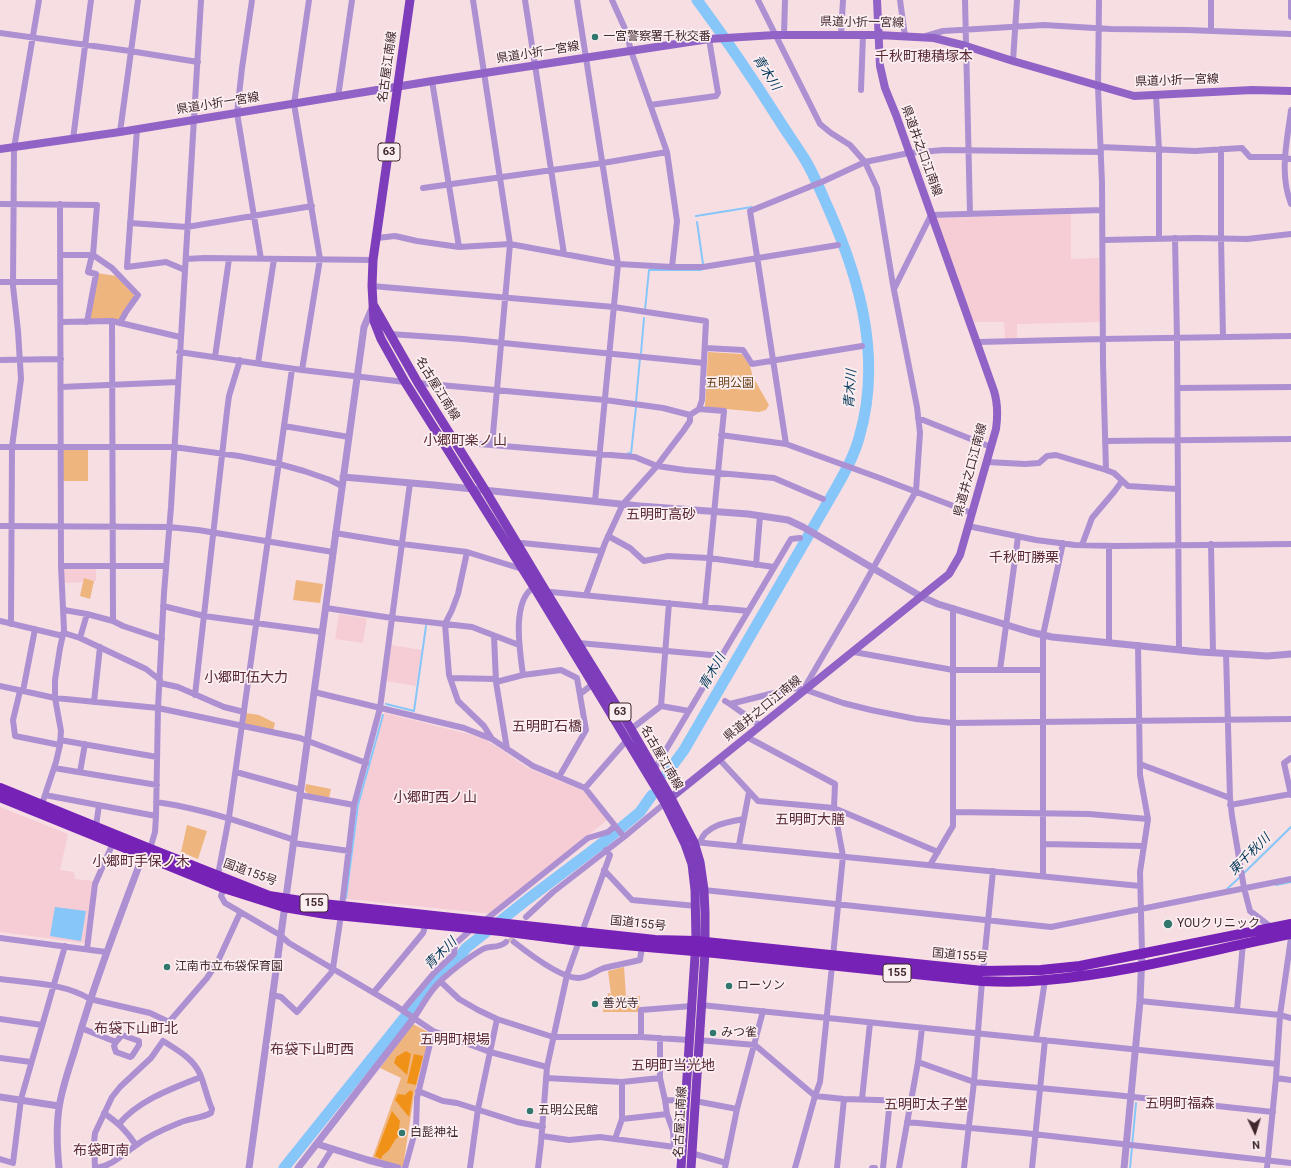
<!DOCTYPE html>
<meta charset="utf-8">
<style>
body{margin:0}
#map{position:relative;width:1291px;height:1168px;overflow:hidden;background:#f7dee3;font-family:Roboto,sans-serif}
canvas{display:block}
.north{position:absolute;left:1235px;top:1112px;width:40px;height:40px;-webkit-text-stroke:3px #fceff1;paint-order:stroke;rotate:176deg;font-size:11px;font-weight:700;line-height:16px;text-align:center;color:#3f272d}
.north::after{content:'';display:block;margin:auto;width:14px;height:18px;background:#3f272d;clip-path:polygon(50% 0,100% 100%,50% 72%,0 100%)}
</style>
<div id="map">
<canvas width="1291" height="1168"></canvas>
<div class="north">N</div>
</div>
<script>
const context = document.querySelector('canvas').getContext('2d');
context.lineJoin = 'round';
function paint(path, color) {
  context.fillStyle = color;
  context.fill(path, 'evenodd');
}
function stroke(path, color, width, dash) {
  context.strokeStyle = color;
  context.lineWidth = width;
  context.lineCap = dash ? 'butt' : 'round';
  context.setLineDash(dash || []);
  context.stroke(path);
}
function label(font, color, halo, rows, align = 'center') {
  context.font = font + ' Roboto,"Noto Sans JP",sans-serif';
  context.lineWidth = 3.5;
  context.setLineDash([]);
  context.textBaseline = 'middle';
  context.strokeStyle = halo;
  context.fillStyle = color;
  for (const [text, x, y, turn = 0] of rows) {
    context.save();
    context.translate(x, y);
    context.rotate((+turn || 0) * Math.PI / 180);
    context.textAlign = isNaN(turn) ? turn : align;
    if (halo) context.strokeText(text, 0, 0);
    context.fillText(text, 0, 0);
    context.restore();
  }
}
paint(new Path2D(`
 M1071,214V259L1099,258L1101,322L1017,324V340H1005L1004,322H974L935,218Z
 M64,568H96V581L84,579L83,582L63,583V569Z
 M339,614L367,618L363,643L335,639Z
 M391,645L422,650L416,686L386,681Z
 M385,713L480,737L496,746L528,768L583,791L591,798L607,820L492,914L347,899L359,805L383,715Z
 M0,807L68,834L60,870L74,872L75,879L95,881L85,941L83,943L0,932Z`), '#f6ccd5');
paint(new Path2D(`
 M97,273L116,276L134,295V297L121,318L118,320L89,319Z
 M708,352L742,354L750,366L753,377L769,405L766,410L759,412L705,407Z
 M65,449H88V481H63V451Z
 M84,578L94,581L90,599L80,596Z
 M296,580L323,584L320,603L293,600Z
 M246,713L259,715L275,723L273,731L245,725Z
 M306,784L331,789L329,798L308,794L305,790Z
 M187,825L207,831L198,859L181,852Z
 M624,967L626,996H640L639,1012H603V998H607L608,993L611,994L608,971Z
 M413,1024L430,1033L414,1095L403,1167L372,1159L401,1078L380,1068Z`), '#efb57e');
paint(new Path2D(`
 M406,1051L411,1054L407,1075L394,1063L396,1057Z
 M414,1054L423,1056L416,1085L407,1083Z
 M410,1090L413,1092L409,1117L395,1100L398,1094L405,1095Z
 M392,1111L400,1121L398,1137C393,1141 392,1147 388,1151C385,1154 383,1154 381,1159L375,1156Z`), '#f19218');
paint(new Path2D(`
 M55,907L86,911L81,941L50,936Z`), '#87c6f9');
stroke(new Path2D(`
 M696,216L752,207
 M697,222L703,264
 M645,310L649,270H701
 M641,353L644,318
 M636,401L640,358
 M628,453L631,454L636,407
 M386,704L414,711L426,626
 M1243,874L1291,827
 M1276,885L1291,882
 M1227,889L1240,877
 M346,898L358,805L383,715
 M1130,1168L1136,1103`), '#87c6f9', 2);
stroke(new Path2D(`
 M667,773L684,750L836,488C845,472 854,456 859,438C882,360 861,282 829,210C821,192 814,174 804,158C796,145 787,133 779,120C753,79 726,39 697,0
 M284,1168L437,977L459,958L466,948L528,899L605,841L640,812L652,795`), '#87c6f9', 11);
stroke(new Path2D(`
 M509,938L514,942`), '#d2b9bf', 6, [6, 3]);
stroke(new Path2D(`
 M252,0L242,68L237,113L261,259
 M473,0L510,244L492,445
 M525,0L564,254
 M577,0L618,264L595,501
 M612,0L626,31L631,51L667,152L677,221L672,267
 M758,0L820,124L831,133L850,145L865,162L877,188L893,285L917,407L920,433L916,491L855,601L806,685V690
 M900,0L905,36
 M965,0L970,214
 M1099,0L1098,87L1102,183L1103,363L1106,470
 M1211,0V31
 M1291,0V17
 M0,33L130,51L198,62
 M784,35L785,0
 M841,35L843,0
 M926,36L943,31L1044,25L1111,29L1187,30L1291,34
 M1013,61L1017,0
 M432,81L459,247
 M861,90L863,35
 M1156,95L1159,150V239
 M338,97L352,0
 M650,105L716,96L718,93L709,39
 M1291,110C1287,142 1279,172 1291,204
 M137,129L127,267L166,262L185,270
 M120,132L138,0
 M73,139L91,0
 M1101,147L1195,151L1242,148L1250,157H1281L1291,159
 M1221,149V238L1223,337
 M423,188L603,163L667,152
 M0,204L97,205L93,255L112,268L138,295L126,312L120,323
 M130,223L187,227L312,206
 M377,238L395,236L417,241L459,247L510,244L618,264L672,267H703L838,245
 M1175,238L1177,338L1179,649
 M1103,240L1196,238L1247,239L1291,234
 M60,255H93
 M186,259L204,258L373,260
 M0,282H60
 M372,286L614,307L706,321L702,400L699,409L690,415V421L684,430L665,455L657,466L623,504L605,543L586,595
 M894,289L931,215L1102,210
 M112,321L113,621
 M61,322L112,321L180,337
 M87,322L96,274L88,272L92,255
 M390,334L463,339L704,363
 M978,342L1103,339L1291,336
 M705,348L743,350L752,364L862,346
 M179,352L302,370L405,382
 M215,357L229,259
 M0,360L61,359
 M258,363L274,259
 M302,370L320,259L294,104L309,0
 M418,383L605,400L663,408L690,415
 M61,387L178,382
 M1178,388L1291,387
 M699,409L724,411L705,606
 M918,418L991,447
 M284,426L349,437
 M721,435L786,444
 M1105,441L1291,439
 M455,442L635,457L657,466L685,470L774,478L823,499
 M0,447H174L239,456L279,464L304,471L330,480L342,486
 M987,462L1025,464L1039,463L1047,456L1056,455L1106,470L1114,473L1128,486L1177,489
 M972,513C910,489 848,466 786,444L750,211L824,181L865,162L909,153L944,150L1101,152
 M0,526L169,527L198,530L333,552
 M968,526L1036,540L1075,545L1116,546L1291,544
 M335,533L402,544L467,552L522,569
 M608,536L630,548L644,561L668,556L709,558L774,567
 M1211,544L1213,653
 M518,545L522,543L602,551
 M1082,545L1092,518L1114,492L1122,481
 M467,552L458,594L452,610L445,624L449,675L458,701L484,726L492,739
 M756,565L760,516
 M61,566H166
 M547,593L551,592L748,611
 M163,606L204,616L322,632
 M326,608L392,618L472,627L519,645
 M64,610L87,614L113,621L123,626L162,639
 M0,621L63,636
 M11,624L12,447L21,379L18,331L13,286L14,148L39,0
 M64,633L80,638L146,669L160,680
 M494,636L496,682L507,749
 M80,638L87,614
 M578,643H579L722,656
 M1109,643V546
 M1138,645L1140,775L1148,819L1140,872L1142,953
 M854,652L953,670H1043
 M1226,653L1230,798L1232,816L1244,888L1250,911L1271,927
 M1000,670L1018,537
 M523,675C520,652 511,601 534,587
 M450,678L496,679
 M496,682L523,675L561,670L577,678L586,730L559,777
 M160,683L178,687L224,707L244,712
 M0,686L55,698L158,708L300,738L366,763
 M20,691L13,720L15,736L60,745
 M23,691L35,629
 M314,692L464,728L492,739L533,766L585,788L624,837
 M580,694L593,684
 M195,695L227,411L229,396L240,360
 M725,701L730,704L794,688L806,690L843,703L871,710L916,719L953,723L1291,719
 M94,702L100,647
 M730,704L761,726
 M661,706L669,603
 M631,729L661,706L689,711
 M747,737L835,784L834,808L843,856L833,956
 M60,740L157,757
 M719,759L758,801L834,808L938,852
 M1140,764L1230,798
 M54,768L157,785
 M654,770L791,539L800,538
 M80,772L85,744
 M236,772L301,790
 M585,788L627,740
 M45,795L156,816
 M300,795L354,805
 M1291,795L1284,763L1291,758
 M156,802C205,809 247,824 294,840
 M42,804L56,762L60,745L61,731L55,698V680L60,648L64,630L61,566L60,204
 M1230,805L1291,794
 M954,812L1089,814L1148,819
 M96,826L99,805
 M694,842L1140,886
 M700,842C706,825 728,822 744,819
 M293,843L349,851
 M1043,844L1144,846
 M739,845L749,792
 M150,849L155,832L156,816L158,708L164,593L171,507L201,0
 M930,865L953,826V608
 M604,870L632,900L696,906
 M218,875L229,817L292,369
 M1043,876V635L1063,543
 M224,888L221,896L225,903L280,935L289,943L396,1006L433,1031L490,1052L547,1067
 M704,890L1051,927L1291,879
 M342,906L354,805L380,708L410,483
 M526,917L553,892L624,837L665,803
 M484,921L588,838L608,832L615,826
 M582,932L610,855L606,850
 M0,938L106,952
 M514,942C528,953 561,978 578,978C588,978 595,971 604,968C616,965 628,963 640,960L642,947
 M87,949L95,884L113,843
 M983,971L993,871
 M0,979C29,983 64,983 90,999L150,1013L169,1022L207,978L218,961L240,913
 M441,982L459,999L478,1010L497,1019L553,1037H641L689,1040
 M374,992L423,933L426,924
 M272,995L281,997L297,1012L331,973L333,968L341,915
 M1140,1001L1280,1015L1291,1018
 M701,1005L1277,1064
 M403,1010L434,973L454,954L455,944L473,928
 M1237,1010L1243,943
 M414,1018C421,1008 427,996 435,987C445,975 469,957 483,949C490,945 499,949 506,942
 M0,1019L42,1025
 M81,1028L116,1042L122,1035L139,1041V1045L132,1056L130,1057L116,1052L114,1046L116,1042
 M641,1037V1010L692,1006
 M660,1038V1078L665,1100
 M1036,1039L1045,980
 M698,1040L755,1045L815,1096L844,1099L911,1101
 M0,1058L31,1062
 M918,1062L974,1082L1115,1095L1273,1112
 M546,1078L622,1082L660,1078
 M1276,1078L1291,1080
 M418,1091L443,1101L457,1103L517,1122L543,1127
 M862,1099L870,1023
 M695,1101L737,1109
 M104,1113C118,1123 126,1130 136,1145
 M667,1114L665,1100L685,1101
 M622,1119V1082
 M907,1122L1024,1133L1291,1163
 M119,1124C139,1100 173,1088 201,1077
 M542,1136L569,1140L600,1137L682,1148
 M615,1139L622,1119L667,1114L673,1131L674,1147
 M691,1153L726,1163
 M0,1159L13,1163L21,1099L65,946
 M95,1168L94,1143L95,1133L112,1097L120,1087L151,1058L163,1041C177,1050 193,1058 200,1074C205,1086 207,1098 212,1109L211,1113C199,1119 190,1118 179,1123C164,1129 148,1136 135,1146C122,1155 112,1166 96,1168
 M320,1168L332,1149
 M405,1168L416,1128L417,1098L433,1031
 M470,1168L478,1109L497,1019
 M538,1168L541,1143L547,1067L567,975L579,941
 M725,1168L737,1109L763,1011
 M795,1168L815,1096L820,1082L832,966
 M837,1168L844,1099
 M872,1168H875
 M883,1168L890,1100
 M899,1168L918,1062L922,1028
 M964,1168L974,1082L982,981
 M1032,1168L1045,1040
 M1267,1168L1276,1078L1280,1015L1291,938`), '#ad90d2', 6);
stroke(new Path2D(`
 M343,477L434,485L640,506L748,514L788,520L803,527L922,597L938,604L1030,632L1052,637L1200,652L1253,655L1267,656L1291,654
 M0,1097L59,1106
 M317,1144L368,1160L398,1168
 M59,1168C57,1148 56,1128 59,1108C62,1087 70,1066 76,1046C95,981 119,919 143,855L147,852
 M249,1168L364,327L373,306
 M298,1168L414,1018
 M1124,1168L1140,1001L1142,953`), '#ad90d2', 7);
stroke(new Path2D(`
 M0,149L120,132L432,81L709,39L775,35H878L934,38L966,46L1013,61L1134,96L1252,90L1291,91
 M667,801L949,574L960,555L996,429C998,415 998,404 994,391L896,115L885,88L880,66L877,0`), '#9163c6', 8);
stroke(new Path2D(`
 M410,0L373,260L372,286L374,321L381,339L405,382L534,587L665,803L685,844L692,864L695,890L696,941L681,1168
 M374,306L418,383L485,490L547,593L631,729L671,798L694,842L700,862L704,890L705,913V952L691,1168`), '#7e3ebb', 9);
stroke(new Path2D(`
 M0,788L150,849L269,896L314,903L655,940L696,941L983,971L1041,970L1080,966L1291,924
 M0,797L224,888L284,907L326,914L501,931L579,941L705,952L982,981C1003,982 1025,982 1046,980C1129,973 1210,950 1291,934`), '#7622b6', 10);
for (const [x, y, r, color] of [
 [595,37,4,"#31776e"],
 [1168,924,5,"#31776e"],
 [167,967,4,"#31776e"],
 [729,986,4,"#31776e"],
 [595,1004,4,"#31776e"],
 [713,1033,4,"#31776e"],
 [530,1111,4,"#31776e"],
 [402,1133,4,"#31776e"]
]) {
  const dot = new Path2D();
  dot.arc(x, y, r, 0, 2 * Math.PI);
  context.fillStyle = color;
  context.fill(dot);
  stroke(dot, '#fceff1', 1.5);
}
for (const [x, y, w] of [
 [389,152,22],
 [620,712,22],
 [314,903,28],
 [897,973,28]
]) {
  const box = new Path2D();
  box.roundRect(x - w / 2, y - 9, w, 18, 3);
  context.fillStyle = '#fceff1';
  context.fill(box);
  stroke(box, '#3f272d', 1);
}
label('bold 11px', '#3f272d', null, [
 ["63",389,152],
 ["63",620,712],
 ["155",314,903],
 ["155",897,973]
]);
label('12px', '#3f272d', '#fceff1', [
 ["県道小折一宮線",862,23,1],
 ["県道小折一宮線",538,53,-9],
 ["名古屋江南線",388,67,-82],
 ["県道小折一宮線",1177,81,-2],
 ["県道小折一宮線",218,104,-9],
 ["県道井之口江南線",921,151,70],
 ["名古屋江南線",437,389,58],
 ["県道井之口江南線",971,470,-75],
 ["県道井之口江南線",763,709,-39],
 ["名古屋江南線",661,758,60],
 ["国道155号",250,873,20],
 ["国道155号",638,924,6],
 ["国道155号",960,956,5],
 ["名古屋江南線",681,1122,-87]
]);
label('12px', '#3f272d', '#fceff1', [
 ["一宮警察署千秋交番",603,37],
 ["YOUクリニック",1177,924],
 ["江南市立布袋保育園",175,967],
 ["ローソン",737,986],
 ["善光寺",603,1004],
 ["みつ雀",721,1033],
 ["五明公民館",538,1111],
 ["白髭神社",410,1133]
], 'left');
label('12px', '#653f15', '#fceff1', [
 ["五明公園",730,384]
]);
label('italic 13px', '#05385a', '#fceff1', [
 ["青木川",766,73,57],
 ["青木川",851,389,-86],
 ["青木川",713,672,-60],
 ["東千秋川",1250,855,-45],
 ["青木川",441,954,-45]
]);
label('14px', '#592936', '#fceff1', [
 ["千秋町穂積塚本",924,57],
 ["小郷町楽ノ山",465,441],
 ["五明町高砂",661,515],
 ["千秋町勝栗",1024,558],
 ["小郷町伍大力",246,678],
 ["五明町石橋",547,727],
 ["小郷町西ノ山",435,798],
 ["五明町大膳",810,820],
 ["小郷町手保ノ木",141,862],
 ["布袋下山町北",136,1029],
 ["五明町根場",455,1040],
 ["布袋下山町西",312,1050],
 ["五明町当光地",673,1066],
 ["五明町福森",1180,1104],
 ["五明町太子堂",926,1105],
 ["布袋町南",101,1151]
]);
</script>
